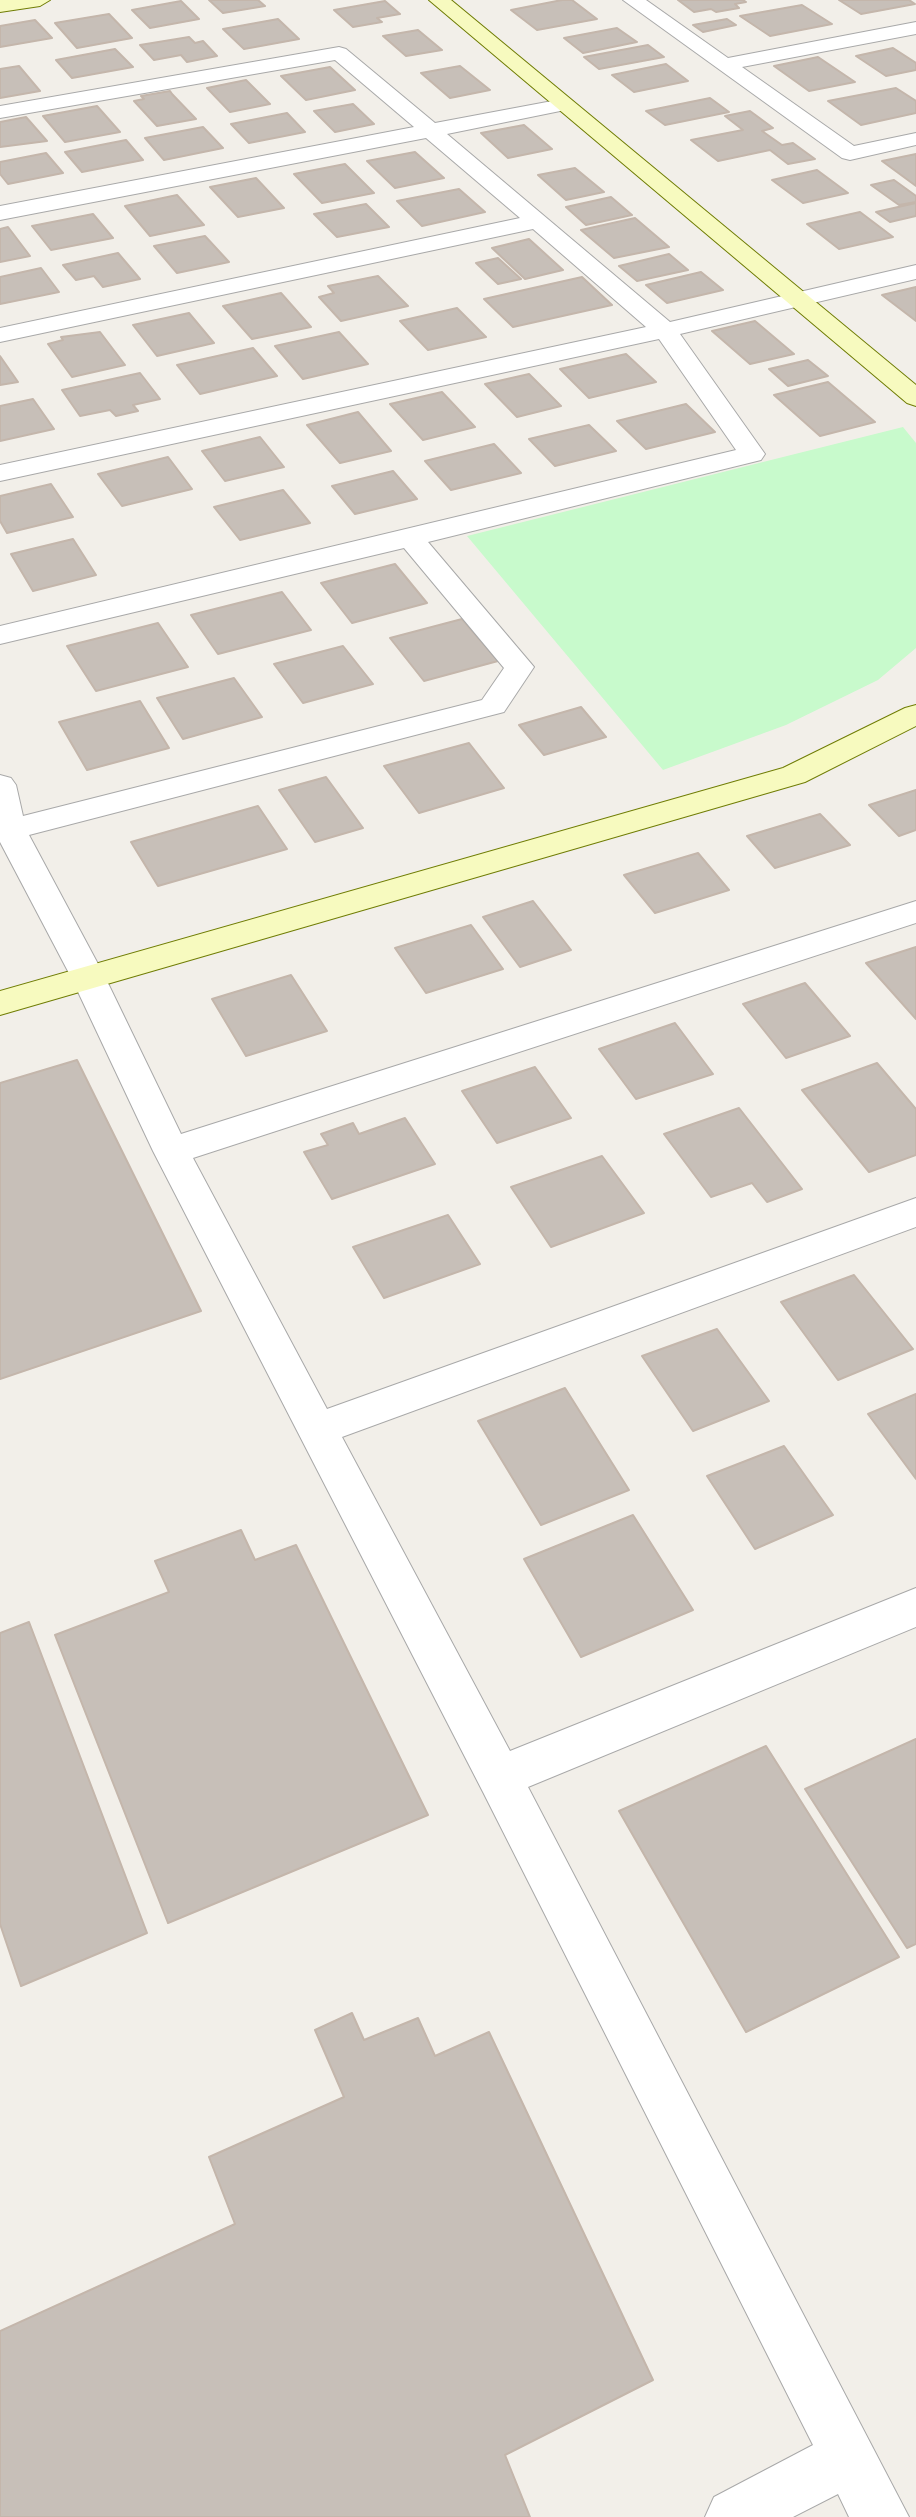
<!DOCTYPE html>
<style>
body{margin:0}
canvas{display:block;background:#f2efe9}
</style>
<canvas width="916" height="2517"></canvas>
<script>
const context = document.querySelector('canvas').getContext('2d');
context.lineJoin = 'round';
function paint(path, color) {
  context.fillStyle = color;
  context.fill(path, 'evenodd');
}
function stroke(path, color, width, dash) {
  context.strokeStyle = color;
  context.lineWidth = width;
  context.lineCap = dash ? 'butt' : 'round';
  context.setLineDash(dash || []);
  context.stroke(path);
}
paint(new Path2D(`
 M903,427L916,443V648L878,680L786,725L663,770L467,536Z`), '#c8facc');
const building = new Path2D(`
 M209,0H258L265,6L223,13Z
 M562,0H572L597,19L537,30L511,10Z
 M678,0H743L746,2L735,4L739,8L716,12L711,9L694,12Z
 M839,0H909L915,4L861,14Z
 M181,1L199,19L150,28L132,10Z
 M385,1L400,14L377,18L382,22L353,27L334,10Z
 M802,5L832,24L770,36L740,16Z
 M109,14L132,38L77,48L55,23Z
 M278,19L299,39L244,49L223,29Z
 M727,19L736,25L703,32L693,25Z
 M35,20L52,38L0,47V26Z
 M617,28L637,42L583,53L564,38Z
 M418,30L442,50L406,56L383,36Z
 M189,37L195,43L203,41L217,56L187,62L181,55L154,60L140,45Z
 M648,45L664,57L599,69L584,57Z
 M893,48L916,63V70L886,76L856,56Z
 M115,49L133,67L72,78L56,60Z
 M818,57L855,82L809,91L774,66Z
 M666,64L688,81L634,92L612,75Z
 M19,66L40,91L0,98V69Z
 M460,66L490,90L450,98L421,73Z
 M330,67L355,90L306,100L281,76Z
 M246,80L270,104L230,112L207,88Z
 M896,88L916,101V113L861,125L828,101Z
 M170,91L172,94L196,119L157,126L134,101L144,99L141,96Z
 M710,98L729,112L665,125L646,111Z
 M353,104L374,124L335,132L314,111Z
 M97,106L120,132L65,142L43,116Z
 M750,111L773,128L762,131L782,145L793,143L815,159L788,164L770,150L718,161L691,140L743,130L725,116Z
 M287,113L305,132L249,143L231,124Z
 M26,117L47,141L0,147V122Z
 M524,125L552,149L508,158L481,133Z
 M203,127L223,148L164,160L145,138Z
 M126,140L143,160L82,172L65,152Z
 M415,152L444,178L395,188L367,161Z
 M46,153L63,173L8,184L0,174V162Z
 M916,154V186L882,161Z
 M345,164L374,193L322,203L294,174Z
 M575,168L604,192L566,200L538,175Z
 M817,170L848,193L803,203L772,180Z
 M256,178L284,208L238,217L210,187Z
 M894,180L916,196V202L899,205L871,185Z
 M459,189L485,212L422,226L397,201Z
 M177,195L204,225L150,236L125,206Z
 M611,197L632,215L586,225L566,207Z
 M916,203V216L890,222L876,212Z
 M366,204L389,227L337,237L314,214Z
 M860,212L893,237L839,249L807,224Z
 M93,214L113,238L51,250L32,226Z
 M635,218L669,247L614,258L581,230Z
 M8,227L30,256L0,262V229Z
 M205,236L229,262L177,273L154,246Z
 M529,239L563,270L525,279L492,248Z
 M118,253L140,279L103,287L94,276L76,280L63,265Z
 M669,254L688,270L637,281L619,266Z
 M498,258L521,279L498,284L476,263Z
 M41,268L59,292L0,304V277Z
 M701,272L723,290L667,303L646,285Z
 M378,276L408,306L341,321L319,297L334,293L328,286Z
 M582,277L612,305L513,327L484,299Z
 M916,287V321L882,295Z
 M281,293L311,327L252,339L223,306Z
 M457,308L486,337L428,350L400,321Z
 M189,313L214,343L157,356L133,325Z
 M755,321L794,354L750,364L712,331Z
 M100,332L125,365L72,377L48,344L63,340L61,337Z
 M339,332L368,364L303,379L275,346Z
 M253,348L277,376L200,394L177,365Z
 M626,354L656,382L589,398L560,369Z
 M0,356L18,382L0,385Z
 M808,360L828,376L788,386L769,369Z
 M140,373L160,399L133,405L138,411L116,416L110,410L80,416L62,390Z
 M529,374L561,406L517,417L485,384Z
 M828,382L875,422L820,436L774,395Z
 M442,392L475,427L423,440L390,404Z
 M33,399L54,429L0,441V406Z
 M686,404L715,432L646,449L617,421Z
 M358,412L391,451L340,463L307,425Z
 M589,425L616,451L555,466L529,439Z
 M260,437L284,467L225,481L202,451Z
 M494,444L521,473L451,490L425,461Z
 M168,457L192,489L122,506L98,474Z
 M393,471L417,499L355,514L332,486Z
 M51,484L73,517L7,533L0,521V496Z
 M283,490L310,523L240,540L214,507Z
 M73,539L96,575L33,591L11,554Z
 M395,564L427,603L352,623L321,583Z
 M282,592L311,630L218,654L191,615Z
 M462,619L498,661L424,681L390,638Z
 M158,623L188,667L96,691L67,646Z
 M343,646L373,684L303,703L274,664Z
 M234,678L262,717L183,739L157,698Z
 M140,701L169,748L87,770L59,722Z
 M581,707L606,737L544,755L519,725Z
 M469,743L504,788L419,813L384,766Z
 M326,777L363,828L315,842L279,790Z
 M916,790V830L899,836L869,805Z
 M258,806L287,849L158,886L131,842Z
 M820,814L850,845L775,868L747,836Z
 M698,853L729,890L655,913L624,875Z
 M533,901L571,950L520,967L483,917Z
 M471,925L503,969L426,993L395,948Z
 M916,947V1019L866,963Z
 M291,975L327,1031L246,1056L212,999Z
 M805,983L850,1036L786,1058L743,1004Z
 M675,1023L713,1074L636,1099L599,1049Z
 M77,1060L201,1311L0,1379V1083Z
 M877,1063L916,1109V1155L869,1172L802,1090Z
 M535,1067L571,1118L497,1143L462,1091Z
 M739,1108L802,1189L767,1202L752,1183L711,1197L664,1134Z
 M405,1118L435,1164L332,1199L304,1152L328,1145L321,1134L353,1123L359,1134Z
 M602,1156L644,1213L551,1247L511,1187Z
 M448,1215L480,1264L384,1298L353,1247Z
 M854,1275L913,1349L838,1380L781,1302Z
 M717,1329L769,1401L693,1431L642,1356Z
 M565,1388L629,1490L541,1525L478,1421Z
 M916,1394V1479L868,1414Z
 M784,1446L833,1515L755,1549L707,1476Z
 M633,1515L693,1610L581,1657L524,1559Z
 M241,1530L255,1560L296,1545L428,1815L168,1923L55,1635L169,1592L155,1561Z
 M29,1622L147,1933L21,1986L0,1924V1633Z
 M916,1739V1944L907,1948L805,1789Z
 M766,1746L899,1957L746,2032L619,1811Z
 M352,2013L364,2040L418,2018L435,2056L489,2032L653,2380L505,2455L530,2517H0V2331L235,2224L209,2157L344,2097L315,2030Z`);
paint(building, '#c7bfb8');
stroke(building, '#c4b6ab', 2);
const street = new Path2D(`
 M623,0H646L728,58L916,22V34L742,67L854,146L916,133V145L850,160L842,158Z
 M339,47L346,49L435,123L563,99L570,101L573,105L570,109L447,134L670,322L916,265V279L680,334L765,454L761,460L428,542L534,667L504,712L29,835L105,977L181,1134L916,901V923L193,1158L327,1409L916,1198V1227L342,1437L510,1751L916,1588V1627L528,1787L909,2517H849L838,2494L793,2517H705L714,2497L813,2445L483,1792L153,1151L71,977L0,842V775L11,778L16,785L23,816L482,700L504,668L404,548L0,644V626L736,450L659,339L0,481V465L646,327L533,229L0,342V328L520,218L426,138L0,220V206L414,127L335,60L0,118V106Z`);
const secondary = new Path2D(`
 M0,0H50L40,6L0,12Z
 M429,0H451L916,385V406L907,403Z
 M916,705V726L805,782L0,1015V991L783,768L905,708Z`);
stroke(street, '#a9a9a9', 2);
stroke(secondary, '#707d05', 2);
paint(street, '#fff');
paint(secondary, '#f7fabf');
</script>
